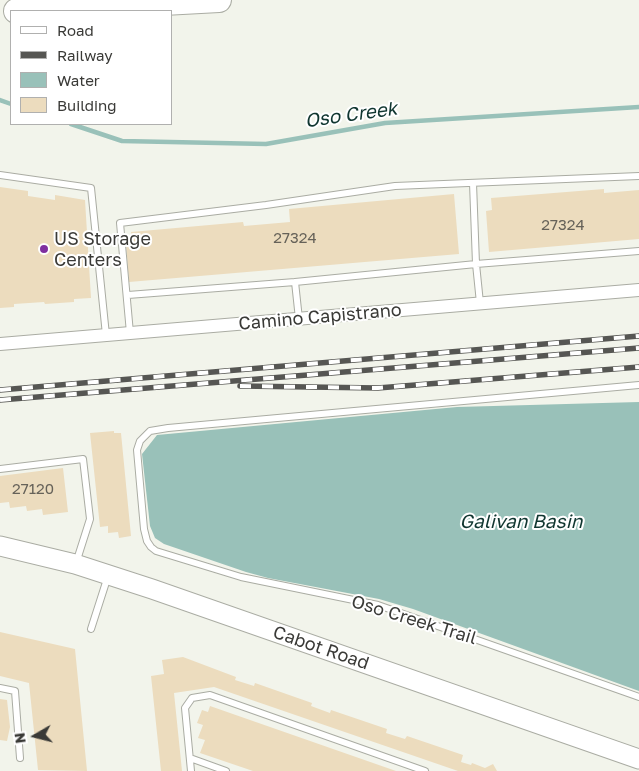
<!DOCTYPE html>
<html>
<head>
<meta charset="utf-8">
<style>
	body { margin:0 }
	#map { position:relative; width:639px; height:771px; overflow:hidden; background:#f2f4eb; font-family:"Golos Text",sans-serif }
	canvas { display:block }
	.legend { position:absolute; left:10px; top:10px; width:162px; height:115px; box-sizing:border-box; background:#fff; border:1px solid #b0b0af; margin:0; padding:6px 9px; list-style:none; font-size:15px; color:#3a3a37 }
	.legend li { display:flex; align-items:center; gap:10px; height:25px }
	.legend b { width:25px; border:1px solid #b0b0af }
	.north { position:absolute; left:10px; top:711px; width:50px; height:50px; -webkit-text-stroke:4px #fff; paint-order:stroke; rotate:262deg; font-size:14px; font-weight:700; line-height:20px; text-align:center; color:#3a3a37 }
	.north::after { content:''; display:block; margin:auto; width:18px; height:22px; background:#3a3a37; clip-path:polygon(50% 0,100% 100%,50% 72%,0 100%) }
</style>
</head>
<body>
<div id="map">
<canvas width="639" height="771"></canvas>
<ul class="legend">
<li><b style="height:6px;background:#fff"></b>Road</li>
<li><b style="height:6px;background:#565653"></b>Railway</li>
<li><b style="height:14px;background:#99c1b9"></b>Water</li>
<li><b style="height:14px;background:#ecdcbe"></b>Building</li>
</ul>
<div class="north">N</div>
</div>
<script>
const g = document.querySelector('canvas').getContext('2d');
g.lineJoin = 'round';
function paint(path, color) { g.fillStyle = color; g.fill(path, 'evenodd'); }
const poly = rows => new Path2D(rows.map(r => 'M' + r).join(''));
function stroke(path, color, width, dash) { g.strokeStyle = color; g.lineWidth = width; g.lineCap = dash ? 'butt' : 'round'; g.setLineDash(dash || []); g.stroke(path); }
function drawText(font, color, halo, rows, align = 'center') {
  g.font = font + ' "Golos Text",sans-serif'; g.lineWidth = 4; g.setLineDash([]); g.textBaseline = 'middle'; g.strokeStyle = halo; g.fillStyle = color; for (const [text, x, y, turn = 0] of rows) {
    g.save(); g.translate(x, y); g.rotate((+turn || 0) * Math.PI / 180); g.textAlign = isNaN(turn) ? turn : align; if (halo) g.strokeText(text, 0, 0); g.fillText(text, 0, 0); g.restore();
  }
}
const water = poly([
	[639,402,639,691,413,609,379,599,268,578,246,572,164,544,155,538,150,526,142,454,157,435,457,407]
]);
const stream = poly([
	[0,100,11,104],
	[71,124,122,141,266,144,385,123,639,107]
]);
const building = poly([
	[0,187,28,191,28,196,55,200,55,195,85,200,91,298,74,299,74,302,45,304,44,302,14,304,14,307,0,308],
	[604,189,604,193,639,190,639,239,489,252,486,211,492,210,491,198],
	[454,194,459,254,129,282,126,244,132,244,131,232,243,222,244,226,290,222,289,209],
	[114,431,114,433,121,433,131,536,119,538,118,532,108,533,108,526,100,527,90,433],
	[63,468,68,512,43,515,42,509,27,511,26,506,10,508,9,502,0,503,0,476],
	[0,632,75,649,87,771,38,770,29,683,0,676],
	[183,657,236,677,235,680,254,686,255,683,312,703,311,706,330,713,331,710,387,729,386,733,405,739,407,736,463,755,461,762,471,765,472,763,485,768,493,764,497,771,458,771,214,687,174,693,182,771,161,771,151,676,164,674,162,660],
	[0,699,7,700,10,727,7,741,0,740],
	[210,706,396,771,253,771,200,753,205,740,198,738,203,725,197,723,202,710,208,712]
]);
const lane = poly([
	[0,175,91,188,106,335],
	[128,295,295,282],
	[480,303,476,264,639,251],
	[299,319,295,282,476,264,473,183],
	[130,333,120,223,266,205,395,186,639,176],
	[639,385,168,428,150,431,140,441,137,450,144,529,147,541,151,547,156,551,241,577,378,605,639,697],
	[0,469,83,459,90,519,76,563],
	[91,629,108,576],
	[0,688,15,691,20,758],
	[190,758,226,771],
	[191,771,185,708,192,698,210,695,425,771]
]);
const street = poly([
	[0,344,639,290]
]);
const secondary = poly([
	[0,546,75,564,152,589,639,759]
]);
const highway = poly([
	[16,11,219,0]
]);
const rail = poly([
	[240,386,378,388,639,367],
	[0,390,639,336],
	[0,400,639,348]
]);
const markers = [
	[44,249,5,"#7f2f9f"]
];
const numberNames = [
	["27324",563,225],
	["27324",295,238],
	["27120",33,489]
];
const poiNames = [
	["US Storage",54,239],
	["Centers",54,260]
];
const streetNames = [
	["Camino Capistrano",320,317,-5],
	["Oso Creek Trail",414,620,17],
	["Cabot Road",321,648,19]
];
const waterNames = [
	["Oso Creek",351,115,-8],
	["Galivan Basin",521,522]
];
paint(water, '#99c1b9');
stroke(stream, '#99c1b9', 4.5);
paint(building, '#ecdcbe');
stroke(lane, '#aaaca3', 8);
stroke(street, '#aaaca3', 14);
stroke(secondary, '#aaaca3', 21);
stroke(highway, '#aaaca3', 26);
stroke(lane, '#fff', 6);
stroke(street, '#fff', 12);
stroke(secondary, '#fff', 19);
stroke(highway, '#fff', 24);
stroke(rail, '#565653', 5.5);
stroke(rail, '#fff', 4, [11]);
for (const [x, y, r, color] of markers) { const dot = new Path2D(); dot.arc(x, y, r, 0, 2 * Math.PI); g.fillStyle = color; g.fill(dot); stroke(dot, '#fff', 2); }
drawText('15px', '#666259', null, numberNames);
drawText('18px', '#3a3a37', '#fff', poiNames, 'left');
drawText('18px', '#3a3a37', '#fff', streetNames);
drawText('italic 19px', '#103630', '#fff', waterNames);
</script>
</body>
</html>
